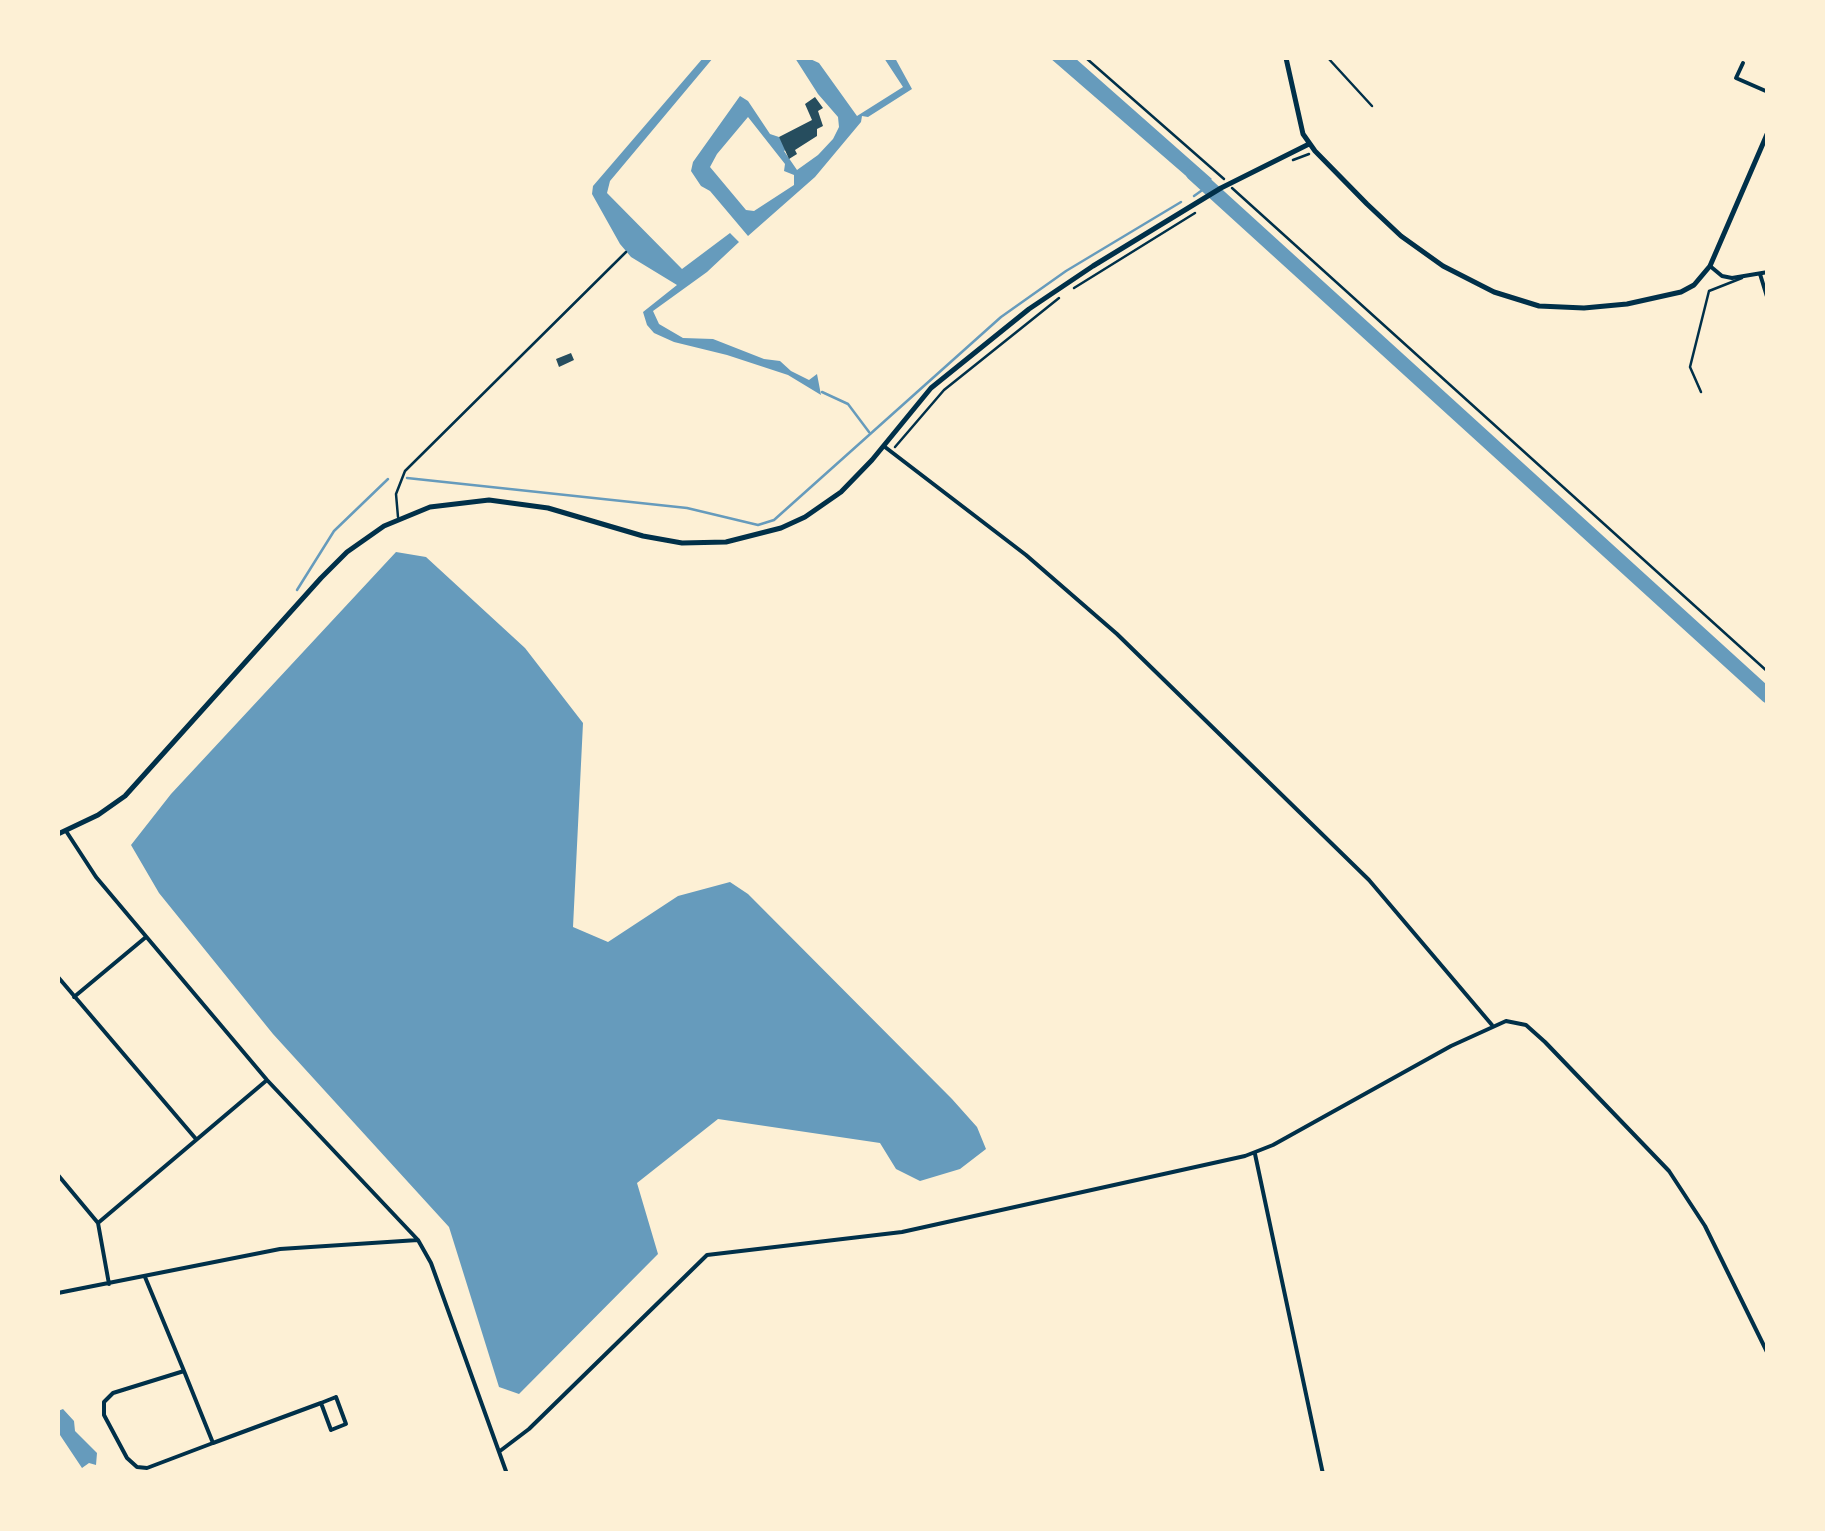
<!DOCTYPE html>
<html>
<head>
<meta charset="utf-8">
<style>
	body { margin:0 }
	#map { position:relative; width:1825px; height:1531px; overflow:hidden; background:#fdf0d5; font-family:"Public Sans",sans-serif }
	canvas { display:block }
	.frame { position:absolute; inset:0; border:60px solid #fdf0d5; pointer-events:none }
</style>
</head>
<body>
<div id="map">
<canvas width="1825" height="1531"></canvas>
<div class="frame"></div>
</div>
<script>
const g = document.querySelector('canvas').getContext('2d');
g.lineJoin = 'round';
function paint(path, color) { g.fillStyle = color; g.fill(path, 'evenodd'); }
const poly = rows => new Path2D(rows.map(r => 'M' + r).join(''));
function stroke(path, color, width, dash) { g.strokeStyle = color; g.lineWidth = width; g.lineCap = dash ? 'butt' : 'round'; g.setLineDash(dash || []); g.stroke(path); }
const water = poly([
	[703,58,713,58,610,181,607,193,682,269,730,233,739,242,707,272,653,311,659,324,683,338,713,339,764,359,780,361,791,371,809,380,817,374,821,395,788,375,727,355,674,342,654,333,647,325,643,312,677,285,631,257,620,244,592,194,593,186],
	[795,58,808,58,819,63,857,116,903,87,884,58,895,58,912,89,868,117,862,116,861,122,815,177,748,236,710,191,701,186,691,171,693,162,740,96,748,101,770,134,779,137,787,149,784,151,797,170,818,155,833,139,839,127,838,117,818,94],
	[748,117,785,164,784,171,794,175,794,185,754,211,746,210,710,167,717,154],
	[1050,58,1075,58,1212,179,1200,188],
	[396,552,426,557,525,648,583,723,573,927,608,942,678,896,730,882,748,894,952,1099,977,1127,986,1149,960,1169,920,1181,896,1169,880,1143,718,1119,637,1183,658,1254,519,1394,499,1387,449,1227,273,1034,159,893,131,845,171,794],
	[63,1409,74,1421,75,1431,97,1453,96,1465,89,1463,82,1468,58,1432,58,1411]
]);
const stream = poly([
	[1194,196,1208,186],
	[822,392,848,404,869,432],
	[407,478,687,508,758,525,774,520,1001,317,1066,271,1181,202],
	[297,590,334,531,388,479]
]);
const river = poly([
	[1193,173,1768,696]
]);
const building = poly([
	[815,97,823,108,818,111,823,126,817,129,817,136,795,150,797,154,789,159,779,137,812,120,805,104],
	[571,353,574,360,559,367,556,359]
]);
const path = poly([
	[1086,58,1224,179],
	[1293,160,1309,154],
	[1232,188,1768,672],
	[1074,288,1195,213],
	[895,447,944,390,1059,298]
]);
const service = poly([
	[1328,58,1372,106],
	[1701,392,1690,367,1709,291,1742,278],
	[398,517,396,494,405,471,626,252]
]);
const minor = poly([
	[1743,63,1736,78,1768,92],
	[1710,266,1722,276,1732,278,1768,272],
	[1760,274,1768,300],
	[885,447,1026,555,1117,634,1369,880,1492,1025],
	[66,831,96,877,267,1080,418,1240,431,1263,507,1474],
	[58,977,196,1139],
	[74,997,146,937],
	[1255,1154,1323,1474],
	[58,1175,98,1223],
	[145,1277,184,1371,213,1443,147,1468,137,1467,127,1458,104,1415,104,1402,113,1393,184,1371],
	[109,1284,98,1223,267,1080],
	[58,1293,280,1249,418,1240],
	[213,1443,321,1403,331,1430,346,1424,336,1397,321,1403],
	[500,1451,529,1429,707,1255,902,1232,1245,1156,1273,1145,1451,1046,1506,1021,1526,1025,1545,1042,1669,1171,1705,1226,1768,1354]
]);
const tertiary = poly([
	[1286,58,1303,134,1315,151,1367,204,1401,236,1443,266,1494,292,1539,306,1584,308,1627,304,1681,292,1694,285,1710,266,1768,132],
	[58,834,98,815,125,796,321,578,347,552,384,526,430,507,489,500,548,508,643,536,682,543,726,542,781,528,805,517,841,492,872,460,931,388,1029,309,1093,266,1221,188,1309,144]
]);
paint(water, '#669bbc');
stroke(stream, '#669bbc', 2.5);
stroke(river, '#669bbc', 15);
paint(building, '#264d5e');
stroke(path, '#003049', 2.5);
stroke(service, '#003049', 2.5);
stroke(minor, '#003049', 4);
stroke(tertiary, '#003049', 5);
</script>
</body>
</html>
